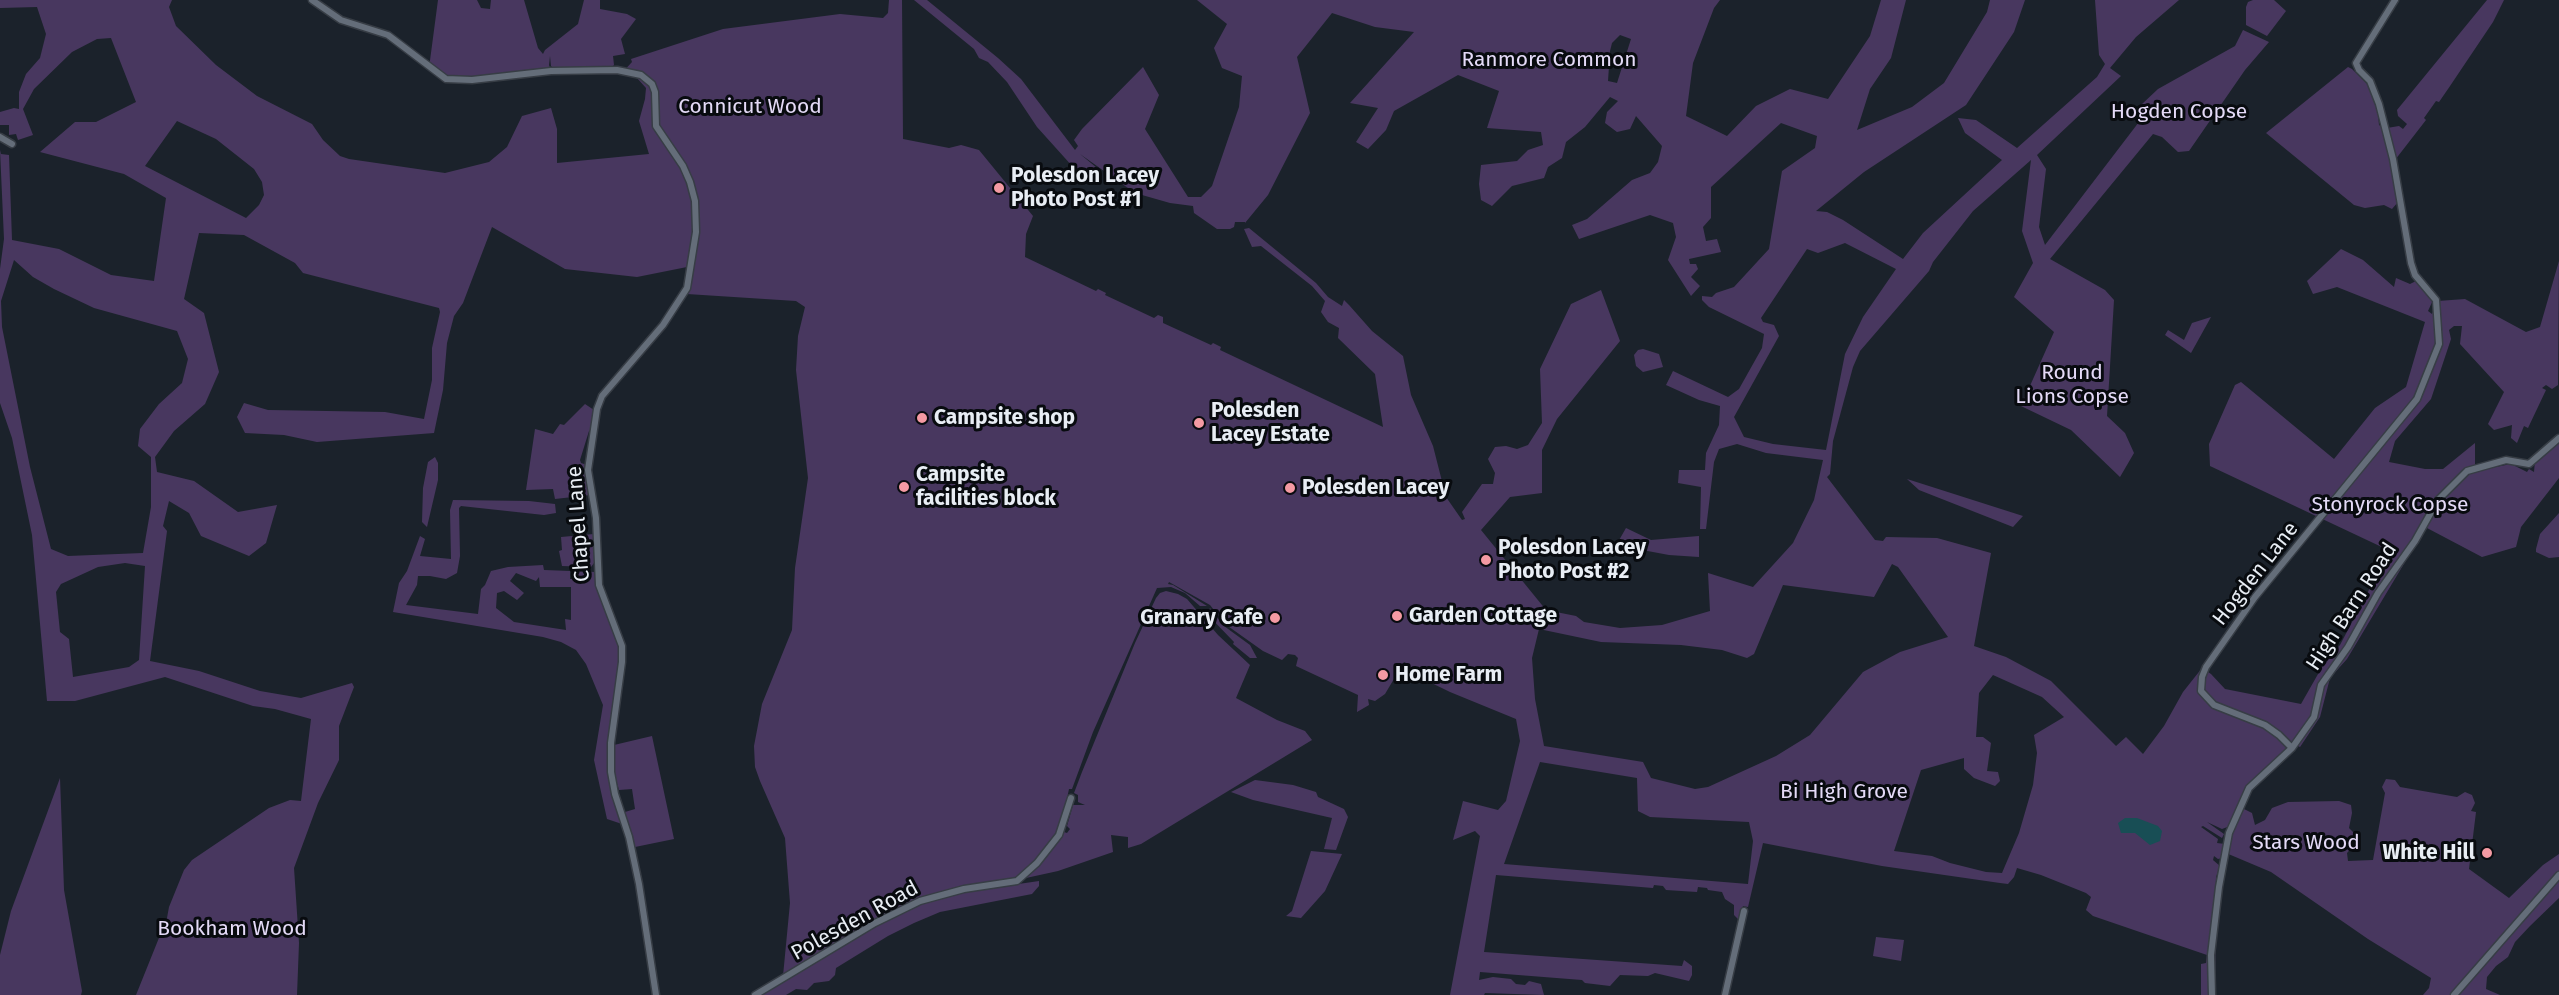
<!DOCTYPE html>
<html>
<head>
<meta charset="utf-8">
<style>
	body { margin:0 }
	canvas { display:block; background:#1b222b }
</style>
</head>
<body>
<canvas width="2559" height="995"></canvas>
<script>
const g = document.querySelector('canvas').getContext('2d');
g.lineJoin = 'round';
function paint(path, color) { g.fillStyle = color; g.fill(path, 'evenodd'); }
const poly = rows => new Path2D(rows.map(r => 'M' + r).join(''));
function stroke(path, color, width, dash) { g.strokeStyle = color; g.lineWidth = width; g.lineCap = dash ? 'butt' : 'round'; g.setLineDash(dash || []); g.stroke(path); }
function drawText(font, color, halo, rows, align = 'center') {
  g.font = font + ' "Fira Sans",sans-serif'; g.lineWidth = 6; g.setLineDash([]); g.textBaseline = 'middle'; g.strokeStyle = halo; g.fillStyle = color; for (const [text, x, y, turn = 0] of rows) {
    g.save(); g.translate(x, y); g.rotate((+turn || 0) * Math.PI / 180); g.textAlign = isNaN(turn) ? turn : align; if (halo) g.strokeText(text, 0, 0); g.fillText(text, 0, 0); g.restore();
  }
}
const green = poly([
	[0,0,172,0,169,7,176,26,216,65,257,96,312,124,323,140,340,156,349,159,445,173,489,162,507,147,522,116,551,108,557,129,557,163,649,154,639,121,645,99,646,88,637,78,621,74,632,62,631,59,723,29,840,14,883,18,888,13,889,0,902,0,903,139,949,148,961,145,979,150,1033,216,1026,234,1025,257,1096,291,1098,289,1106,293,1105,295,1154,318,1158,315,1163,317,1163,323,1211,345,1213,343,1221,347,1220,350,1383,427,1375,374,1338,338,1339,328,1328,322,1321,312,1325,301,1312,286,1261,246,1252,247,1244,229,1249,228,1316,283,1328,297,1342,306,1344,300,1349,305,1372,331,1403,356,1411,395,1433,446,1446,497,1462,520,1465,519,1462,512,1482,484,1493,484,1495,473,1488,459,1495,447,1506,446,1517,449,1528,445,1542,423,1540,369,1571,304,1601,290,1620,341,1557,419,1542,450,1542,493,1510,497,1481,530,1546,610,1576,616,1584,622,1620,628,1662,625,1710,611,1708,573,1753,587,1793,543,1814,500,1823,460,1766,453,1737,444,1719,449,1714,462,1706,529,1700,529,1701,487,1678,483,1679,470,1705,470,1706,453,1719,425,1720,406,1699,400,1666,385,1673,371,1728,397,1739,389,1762,348,1764,334,1709,307,1702,300,1702,296,1712,297,1716,293,1734,287,1769,249,1782,171,1815,148,1817,136,1781,123,1711,187,1711,218,1703,227,1706,241,1717,239,1721,252,1689,259,1690,264,1696,264,1698,269,1691,277,1700,286,1691,296,1668,260,1676,237,1673,223,1650,215,1579,239,1572,225,1587,219,1632,180,1650,173,1658,162,1662,146,1636,116,1630,129,1617,132,1605,123,1607,112,1618,101,1610,97,1585,127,1566,142,1562,158,1548,167,1544,178,1512,186,1492,206,1481,200,1479,184,1481,165,1517,161,1528,150,1543,145,1541,132,1487,128,1499,91,1458,75,1394,111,1386,130,1368,149,1356,142,1378,108,1350,103,1414,32,1375,27,1332,13,1297,57,1310,113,1268,195,1245,223,1245,222,1235,222,1234,227,1230,229,1217,229,1194,213,1193,206,1170,203,1135,193,1080,154,1097,168,1099,174,1095,180,1084,183,1073,167,1037,127,1007,82,988,62,979,58,974,49,914,0,927,0,998,58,1021,79,1075,150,1078,146,1074,140,1082,129,1143,67,1159,95,1145,129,1188,197,1201,197,1212,186,1239,107,1242,76,1222,68,1214,48,1227,24,1197,0,1720,0,1714,8,1693,63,1686,116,1727,136,1756,106,1790,89,1828,99,1870,36,1881,0,1906,0,1891,58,1870,89,1857,130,1912,107,1944,83,1987,12,1990,0,2025,0,2014,32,1966,105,1864,172,1816,211,1827,212,1843,220,1903,259,1923,233,2002,160,1965,133,1958,118,1976,120,2017,148,2097,77,2105,64,2099,55,2095,0,2179,0,2136,37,2110,68,2121,76,2037,155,2046,169,2039,227,2045,245,2142,118,2139,111,2141,105,2158,89,2235,46,2243,30,2269,42,2245,70,2189,151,2178,152,2162,137,2153,134,2050,259,2105,290,2114,300,2107,416,2125,433,2134,453,2120,477,2071,430,2021,406,2054,332,2014,297,2033,263,2022,231,2031,160,1973,211,1933,262,1929,271,1860,351,1853,367,1833,441,1830,474,1827,477,1875,540,1883,541,1886,537,1937,538,1991,553,1974,646,2006,657,2051,681,2116,746,2126,737,2143,754,2164,726,2183,692,2202,668,2211,674,2225,689,2301,704,2326,660,2340,645,2383,563,2386,549,2210,466,2209,444,2235,385,2241,382,2334,459,2375,408,2406,387,2425,322,2337,287,2313,294,2307,281,2341,249,2363,260,2394,287,2396,278,2410,284,2416,281,2433,300,2428,311,2432,314,2438,301,2465,299,2526,332,2540,327,2559,261,2558,385,2552,389,2546,385,2542,388,2546,390,2528,428,2524,426,2517,443,2511,438,2512,425,2494,430,2488,424,2504,392,2460,344,2462,326,2454,326,2449,330,2451,339,2431,399,2395,441,2389,462,2425,469,2443,469,2475,443,2475,471,2511,464,2527,472,2529,469,2534,472,2535,461,2559,441,2559,478,2521,527,2516,547,2482,557,2427,528,2408,557,2347,659,2330,678,2320,717,2300,747,2293,743,2249,786,2230,826,2222,829,2207,822,2224,834,2222,838,2203,826,2201,827,2218,839,2217,843,2225,844,2222,858,2218,859,2214,856,2213,860,2220,866,2216,877,2215,995,2201,995,2201,964,2206,963,2207,955,2093,916,2086,910,2091,897,2086,893,2041,875,2017,868,2014,877,2008,884,2000,883,1882,866,1763,843,1748,907,1743,906,1739,920,1734,915,1734,905,1725,899,1722,892,1708,890,1707,888,1698,887,1697,892,1666,890,1663,886,1654,885,1653,888,1496,875,1484,952,1682,966,1684,960,1692,966,1692,975,1689,981,1655,973,1648,976,1620,975,1610,986,1585,983,1582,980,1480,972,1479,980,1493,977,1511,979,1516,984,1525,985,1529,981,1541,984,1544,995,1485,993,1484,995,1450,995,1480,836,1475,831,1453,840,1463,801,1498,810,1506,801,1520,741,1516,719,1450,692,1409,672,1408,664,1404,662,1385,694,1375,701,1368,699,1369,705,1357,712,1358,695,1296,666,1298,658,1295,655,1288,654,1282,660,1263,651,1225,624,1210,605,1169,582,1168,584,1173,585,1207,606,1200,606,1185,593,1171,587,1157,588,1093,732,1072,789,1069,789,1060,831,1036,861,1017,878,1009,881,954,889,910,902,783,976,790,903,785,838,760,781,755,767,754,746,762,704,792,630,795,568,808,478,796,370,798,336,805,307,796,301,687,294,683,289,687,267,637,277,565,269,492,227,463,303,454,316,447,343,443,390,434,433,317,442,284,435,245,433,237,417,244,403,268,410,385,412,424,419,432,380,432,348,440,312,439,308,303,273,295,263,244,235,199,233,184,299,204,313,219,372,205,404,174,431,155,457,157,472,194,481,238,512,277,505,266,543,249,556,201,536,189,513,169,501,163,526,167,531,150,661,199,671,260,691,301,698,352,683,354,687,339,726,339,760,318,803,294,868,299,943,297,995,136,995,167,918,169,907,184,870,192,860,269,808,290,800,301,801,311,719,275,709,253,706,165,677,75,701,47,701,32,535,12,438,0,403,0,269,4,239,0,150,1,154,9,155,12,240,59,249,111,275,154,281,166,198,124,174,40,152,75,122,96,122,136,102,111,38,97,39,72,52,34,89,23,109,33,135,18,140,16,134,9,135,9,125,0,125,0,112,14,108,19,109,19,92,26,74,40,58,46,34,37,7,0,8],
	[1620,35,1631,39,1617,83,1608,81,1610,51,1612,43],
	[177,121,216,139,254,169,262,182,264,195,259,205,246,218,145,166],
	[1845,243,1896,269,1863,317,1845,354,1826,450,1773,444,1744,437,1734,417,1779,336,1774,325,1763,322,1761,318,1807,249,1818,253],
	[14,260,33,277,54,289,94,308,177,331,188,359,182,383,159,404,140,429,138,446,151,457,151,507,143,553,68,556,51,549,30,467,2,327,1,301],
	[125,563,145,566,139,660,129,667,73,677,69,639,60,632,56,592,61,584,98,567],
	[1892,564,1898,567,1948,637,1900,652,1863,672,1810,735,1776,756,1708,787,1695,789,1651,778,1643,762,1544,746,1535,699,1532,658,1539,629,1601,642,1681,645,1722,650,1747,658,1754,654,1783,585,1874,597],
	[1993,675,2042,697,2064,717,2034,735,2037,753,2033,785,2019,833,2002,873,1986,872,1950,863,1932,856,1894,851,1921,770,1964,758,1964,769,1974,778,1995,786,2000,781,1998,772,1987,771,1991,743,1983,737,1976,737,1979,693],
	[1540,762,1637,778,1638,811,1650,817,1749,822,1753,841,1748,884,1504,864],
	[438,0,477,0,481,8,490,9,491,0,524,0,538,48,543,54,545,50,578,24,584,0,600,0,600,9,627,14,636,19,621,39,625,54,613,56,614,65,611,68,556,70,551,66,550,56,549,65,551,71,452,80,429,68],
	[2253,0,2274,0,2286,11,2267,36,2246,25,2246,7,2248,2],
	[2487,0,2504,0,2493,22,2448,89,2439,102,2436,101,2424,118,2426,120,2395,160,2387,128,2399,126,2403,129,2407,124,2398,116,2397,110],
	[2348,67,2352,69,2368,85,2377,104,2379,125,2382,127,2390,157,2398,202,2392,209,2384,205,2365,208,2354,205,2266,133],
	[2211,317,2191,353,2165,335,2168,330,2184,340,2192,323],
	[1643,349,1659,354,1663,367,1643,372,1636,366,1634,355,1638,350],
	[585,404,594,410,592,430,589,431,580,460,581,463,587,465,590,495,555,499,553,489,526,490,535,429,553,434,560,424,564,425],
	[435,457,438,463,438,480,427,527,422,522,423,488,428,462],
	[1907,479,2023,516,2013,527,1919,490],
	[453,500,529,501,555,504,556,513,544,515,461,506,459,508,460,556,457,573,446,579,430,576,418,576,417,585,406,605,478,614,481,589,485,585,491,571,508,567,543,565,544,570,570,571,570,579,577,579,576,571,595,572,597,587,620,646,620,662,608,743,622,824,607,819,594,760,603,705,586,664,576,650,561,642,543,637,393,612,399,583,407,571,420,536,425,539,420,556,451,559,450,510],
	[516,573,536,581,539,577,540,587,571,587,571,620,565,619,566,630,514,622,496,608,497,593,504,591,517,600,524,593,510,581],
	[2559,513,2559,557,2549,558,2536,552,2536,549,2540,534],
	[1626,528,1651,540,1699,536,1699,557,1669,555,1621,546,1618,542],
	[594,534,594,563,591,567,562,566,559,551,562,550,561,537],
	[1166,591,1178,594,1187,599,1218,635,1250,665,1236,698,1277,720,1305,731,1312,740,1141,844,1128,848,1128,837,1111,835,1113,852,1058,871,1026,878,1064,832,1067,833,1070,829,1067,826,1073,805,1085,805,1078,802,1078,795,1074,793,1082,772,1135,643,1156,598,1160,593],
	[1210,608,1224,626,1250,645,1257,658,1250,658,1233,644,1234,642,1207,614],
	[652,736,674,839,635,847,625,812,635,809,632,789,619,790,614,773,614,745],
	[60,778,64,890,82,991,81,995,0,995,0,955,11,911],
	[2386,779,2395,780,2400,787,2457,797,2465,792,2472,795,2475,803,2471,811,2476,812,2469,869,2509,898,2543,865,2559,854,2559,898,2530,926,2515,942,2508,957,2496,966,2487,977,2486,989,2500,995,2423,995,2429,988,2431,978,2368,939,2271,872,2226,853,2229,838,2242,808,2252,813,2255,825,2265,820,2272,808,2288,802,2339,801,2351,805,2352,813,2349,828,2353,832,2356,843,2347,853,2348,861,2373,860,2385,793,2382,787],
	[1255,780,1293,785,1316,792,1318,797,1344,809,1348,817,1336,850,1324,849,1332,818,1253,800,1231,792],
	[1311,851,1342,854,1325,891,1301,918,1286,916,1292,911],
	[1039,881,1039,886,1032,894,940,912,914,923,888,936,836,968,835,975,829,981,814,983,807,990,796,989,786,995,760,995,906,908,950,894],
	[1876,937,1904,940,1901,961,1873,956]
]);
const water = poly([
	[2125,818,2137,818,2158,826,2162,831,2160,841,2150,845,2135,833,2121,833,2118,823]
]);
const minor = poly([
	[312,0,341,20,388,35,446,79,472,80,551,71,617,70,641,75,652,84,655,92,656,126,683,166,690,182,695,201,696,232,687,288,663,325,602,396,597,409,588,470,596,518,599,585,622,646,622,662,611,743,611,772,615,794,629,837,639,884,656,995],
	[0,137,12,144],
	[2292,748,2279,735,2265,725,2214,705,2201,691,2202,677,2206,667,2255,597,2417,399,2439,344,2436,300,2415,275,2411,263,2393,159,2379,104,2370,81,2359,70,2356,63,2395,0],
	[755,995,875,923,920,901,964,889,1017,881,1037,863,1059,835,1071,798],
	[1725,995,1744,911],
	[2212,995,2211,955,2219,887,2229,833,2249,788,2292,748,2314,717,2321,685,2348,647,2378,593,2415,541,2438,500,2467,471,2506,460,2529,464,2559,438],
	[2454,995,2559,875]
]);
const markers = [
	[999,188,6,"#f49aa3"],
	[922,418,6,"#f49aa3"],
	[1199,423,6,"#f49aa3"],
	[904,487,6,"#f49aa3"],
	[1290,488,6,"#f49aa3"],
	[1486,560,6,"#f49aa3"],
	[1397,616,6,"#f49aa3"],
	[1275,618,6,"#f49aa3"],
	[1383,675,6,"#f49aa3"],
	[2487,853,6,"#f49aa3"]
];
const parkNames = [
	["Ranmore Common",1549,60],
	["Connicut Wood",750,107],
	["Hogden Copse",2179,112],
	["Round",2072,373],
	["Lions Copse",2072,397],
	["Stonyrock Copse",2390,505],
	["Bi High Grove",1844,792],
	["Stars Wood",2306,843],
	["Bookham Wood",232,929]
];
const poiNames = [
	["Polesdon Lacey",1011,176],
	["Photo Post #1",1011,200],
	["Polesden",1211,411],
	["Lacey Estate",1211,435],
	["Campsite shop",934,418],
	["Campsite",916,475],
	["facilities block",916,499],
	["Polesden Lacey",1302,488],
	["Polesdon Lacey",1498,548],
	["Photo Post #2",1498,572],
	["Garden Cottage",1409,616],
	["Granary Cafe",1263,618,"right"],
	["Home Farm",1395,675],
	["White Hill",2475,853,"right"]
];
const streetNames = [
	["Chapel Lane",579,524,-94],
	["Hogden Lane",2256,574,-52],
	["High Barn Road",2352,607,-57],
	["Polesden Road",855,921,-29]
];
paint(green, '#48375f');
paint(water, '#184e55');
stroke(minor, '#373d45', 9);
stroke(minor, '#646d79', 6);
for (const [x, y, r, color] of markers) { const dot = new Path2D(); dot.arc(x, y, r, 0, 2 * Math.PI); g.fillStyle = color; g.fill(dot); stroke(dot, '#080b0f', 2); }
drawText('21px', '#e4daf7', '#080b0f', parkNames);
drawText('bold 21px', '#e8edf4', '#080b0f', poiNames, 'left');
drawText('21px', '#e8edf4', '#080b0f', streetNames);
</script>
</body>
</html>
